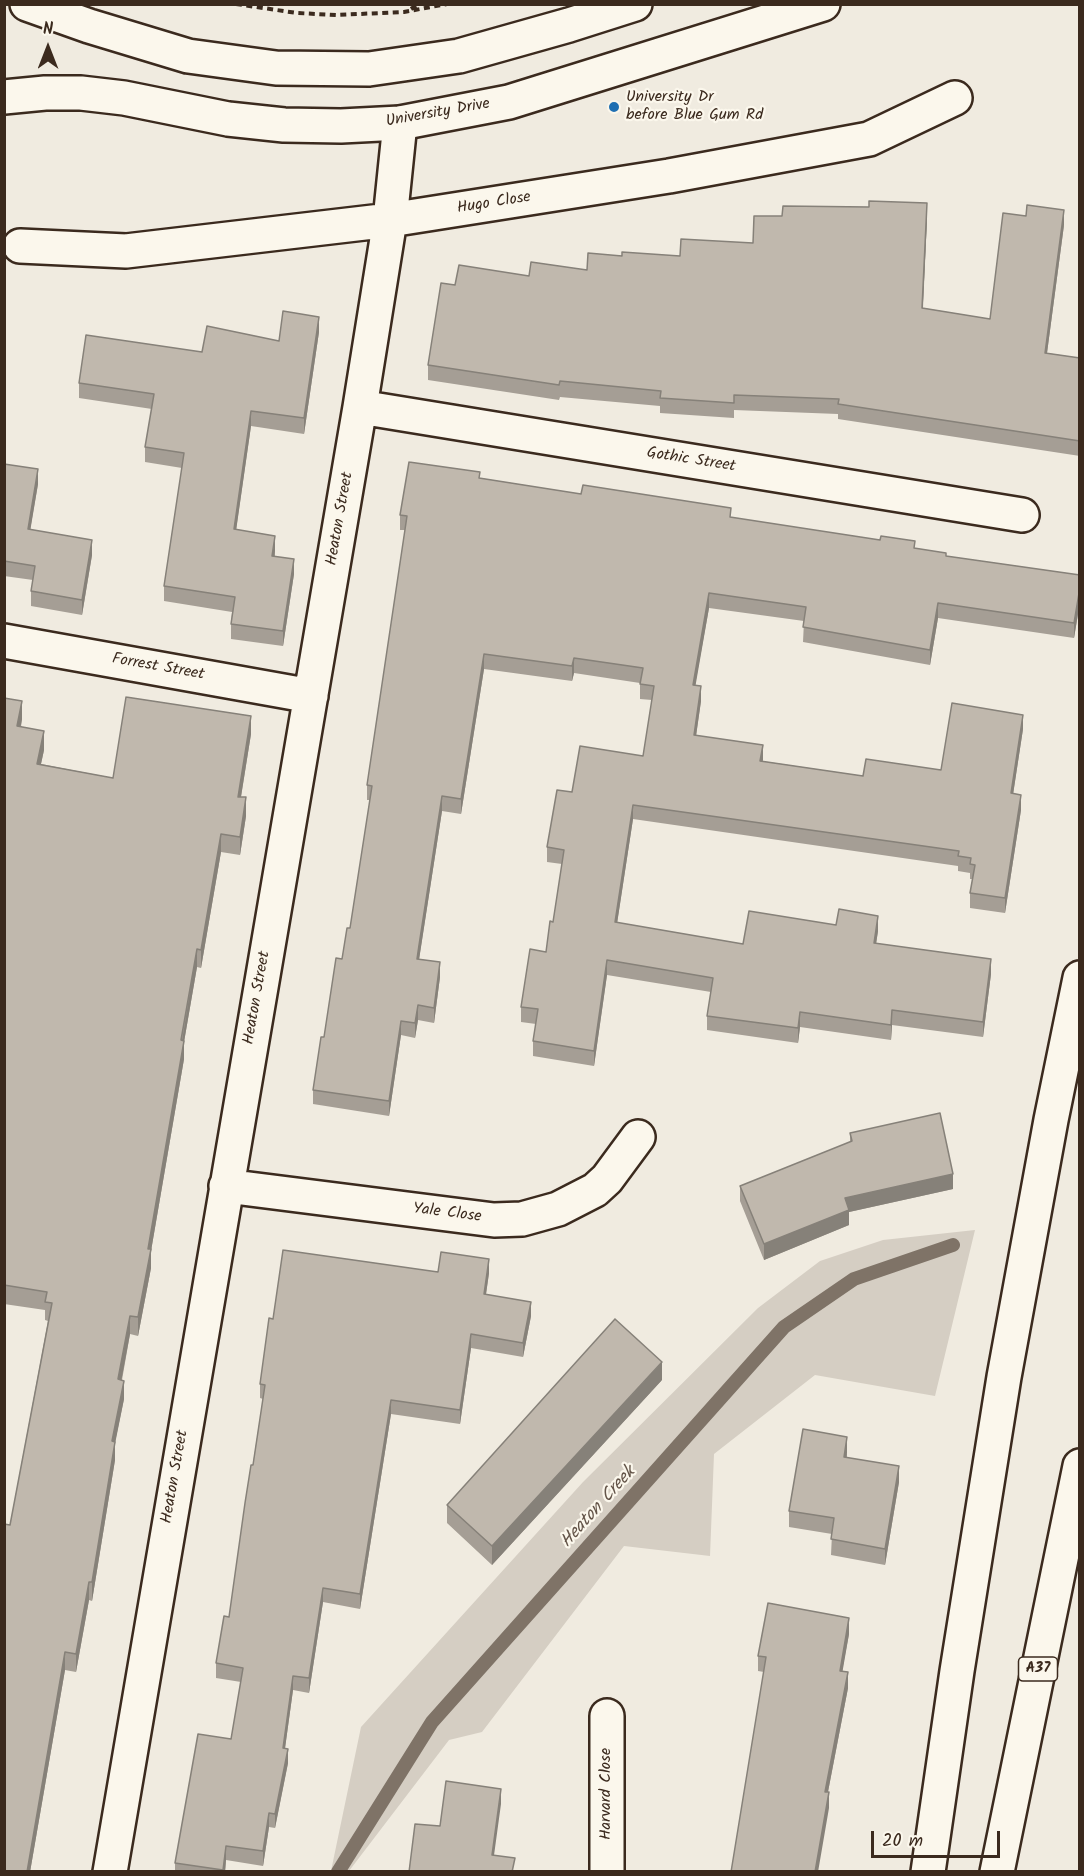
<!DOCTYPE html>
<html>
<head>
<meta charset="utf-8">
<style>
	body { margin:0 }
	#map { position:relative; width:1084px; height:1876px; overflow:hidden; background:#f0ebe0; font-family:Kalam,sans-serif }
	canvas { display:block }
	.frame { position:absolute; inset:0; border:6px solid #3b2a1e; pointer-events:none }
	.north { position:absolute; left:18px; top:18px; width:60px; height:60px; -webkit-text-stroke:4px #fbf7ec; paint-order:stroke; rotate:0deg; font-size:16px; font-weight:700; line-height:24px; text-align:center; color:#3b2a1e }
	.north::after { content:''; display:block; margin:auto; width:21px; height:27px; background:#3b2a1e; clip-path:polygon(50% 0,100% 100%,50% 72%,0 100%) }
	.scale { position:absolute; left:871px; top:1831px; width:129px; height:27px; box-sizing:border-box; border:3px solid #3b2a1e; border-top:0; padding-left:8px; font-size:18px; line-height:21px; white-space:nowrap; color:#3b2a1e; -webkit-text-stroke:4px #fbf7ec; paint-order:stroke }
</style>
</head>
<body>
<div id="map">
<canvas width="1084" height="1876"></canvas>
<div class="frame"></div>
<div class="north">N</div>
<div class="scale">20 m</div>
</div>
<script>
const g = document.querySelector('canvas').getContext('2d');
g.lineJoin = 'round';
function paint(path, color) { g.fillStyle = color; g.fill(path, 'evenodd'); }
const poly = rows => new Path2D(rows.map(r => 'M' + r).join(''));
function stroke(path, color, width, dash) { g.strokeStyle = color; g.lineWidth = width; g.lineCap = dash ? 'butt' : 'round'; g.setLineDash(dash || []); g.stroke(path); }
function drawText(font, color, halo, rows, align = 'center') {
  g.font = font + ' Kalam,sans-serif'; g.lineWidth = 4.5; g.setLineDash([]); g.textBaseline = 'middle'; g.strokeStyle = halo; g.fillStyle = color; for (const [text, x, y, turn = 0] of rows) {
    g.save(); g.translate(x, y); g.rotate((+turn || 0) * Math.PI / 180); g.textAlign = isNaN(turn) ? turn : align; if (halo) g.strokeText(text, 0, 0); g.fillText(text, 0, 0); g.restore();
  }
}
const green = poly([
	[975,1230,935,1396,815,1375,714,1454,710,1556,624,1546,482,1732,449,1740,349,1871,331,1871,361,1727,583,1482,758,1308,820,1261,883,1240]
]);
const stream = poly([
	[338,1872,432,1722,784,1327,854,1279,953,1245]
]);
const path = poly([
	[236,4,297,13,336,15,404,12,447,4],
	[411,9,418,4]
]);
const minor = poly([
	[20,246,126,251,390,220,669,176,869,139,955,98],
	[360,407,1022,515],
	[4,641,311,696],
	[226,1186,494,1220,522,1219,558,1209,595,1190,607,1179,638,1137],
	[607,1716,607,1872],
	[110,1872,360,407,390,220,400,123]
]);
const major = poly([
	[27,4,89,26,188,56,276,68,369,69,459,56,569,25,635,4],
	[4,97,45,93,81,93,124,98,228,119,284,125,341,126,400,123,509,102,823,4]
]);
const highway = poly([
	[928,1872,957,1671,1004,1377,1051,1120,1080,978],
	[997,1872,1080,1466]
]);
const wall = poly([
	[927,219,923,308,990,319,1064,225,1047,353,1080,358,1080,456,838,419,838,414,734,410,734,418,660,413,660,406,560,397,559,400,428,380,428,365,455,285,529,276,587,270,622,256,680,256,753,243],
	[319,332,304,434,251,426,236,530,275,551,275,556,294,574,283,646,231,639,231,624,232,612,164,601,164,586,182,468,145,462,145,447,152,409,79,398,79,383,202,352,279,341],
	[4,464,38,484,30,530,92,555,82,615,31,606,31,591,33,580,4,576],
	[480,478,731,518,915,548,946,556,1080,575,1080,602,1074,638,938,618,930,665,803,642,804,621,709,608,695,685,701,701,696,736,762,761,863,776,941,770,1023,729,1013,794,1021,810,1005,913,970,908,970,893,973,879,970,879,970,873,958,871,958,866,633,819,617,923,743,944,836,925,878,931,876,943,991,974,983,1037,892,1025,891,1040,800,1027,798,1043,707,1030,707,1016,711,992,607,975,594,1066,533,1056,533,1041,536,1024,521,1022,521,1007,546,952,553,922,562,864,547,862,547,847,572,792,643,756,652,700,640,699,640,683,574,673,572,681,484,669,461,814,442,811,419,959,440,977,434,1023,418,1020,415,1038,401,1035,389,1116,313,1104,313,1090,324,1037,350,928,370,800,367,800,367,785,405,530,400,530,400,515],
	[4,698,22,719,21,727,44,750,41,764,113,778,251,734,241,797,246,816,240,855,221,852,201,968,197,967,184,1042,184,1059,151,1251,151,1268,138,1336,130,1334,122,1380,124,1399,115,1442,115,1460,92,1601,89,1600,76,1672,65,1670,30,1872,4,1872,10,1525,48,1321,45,1320,45,1310,4,1304],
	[850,1133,953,1189,849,1212,849,1225,764,1260,740,1201,740,1186,850,1142],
	[438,1272,489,1273,486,1294,531,1316,523,1357,471,1348,460,1424,391,1414,360,1609,323,1602,309,1693,293,1690,285,1748,288,1763,275,1828,269,1827,263,1866,226,1860,225,1872,175,1872,175,1863,231,1739,241,1682,216,1678,216,1663,229,1617,263,1399,260,1398,260,1384,273,1319],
	[662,1380,492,1565,447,1523,447,1505],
	[847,1453,847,1457,899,1482,885,1565,831,1555,832,1534,789,1527,789,1511],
	[849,1634,842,1671,848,1688,828,1792,829,1808,764,1672,758,1671,758,1656]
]);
const shadedWall = poly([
	[927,203,927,219,922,323,922,308],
	[1064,210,1064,225,1045,368,1045,353],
	[319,317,319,332,304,434,304,418],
	[251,411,251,426,234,545,234,529],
	[38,469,38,484,28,544,28,529],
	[275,536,275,551,272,571,272,556],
	[92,540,92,555,82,615,82,600],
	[294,559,294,574,283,646,283,631],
	[1080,587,1080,602,1074,638,1074,623],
	[709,593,709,608,693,700,693,685],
	[938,603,938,618,930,665,930,650],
	[484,654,484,669,461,814,461,799],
	[574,658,574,673,572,681,572,666],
	[701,686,701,701,694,750,694,735],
	[22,701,22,719,17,745,17,726],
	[1023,715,1023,729,1011,808,1011,793],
	[251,716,251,734,238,815,238,797],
	[44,731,44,750,37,782,37,764],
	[763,745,763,760,760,775,760,761],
	[1021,795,1021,810,1005,913,1005,898],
	[442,796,442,811,419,960,417,959,419,945],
	[246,797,246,816,240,855,240,837],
	[633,805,633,819,615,937,615,922],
	[221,834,221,852,201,968,201,950],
	[878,916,878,931,874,958,874,943],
	[197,949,197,967,184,1042,184,1059,151,1251,151,1268,138,1336,138,1317,148,1249],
	[991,959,991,974,983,1037,983,1022],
	[607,960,607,975,594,1066,594,1051],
	[440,962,440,977,434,1023,434,1008],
	[418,1005,418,1020,415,1038,415,1023],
	[892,1010,892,1025,891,1040,891,1025],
	[800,1012,800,1027,798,1043,798,1028],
	[401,1021,401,1035,389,1116,389,1101],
	[953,1174,953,1189,849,1212,849,1225,764,1260,764,1244,845,1198],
	[489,1259,489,1273,484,1308,484,1294],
	[531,1302,531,1316,523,1357,523,1343],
	[130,1316,130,1334,118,1398,118,1379],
	[471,1334,471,1348,460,1424,460,1410],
	[662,1362,662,1380,492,1565,492,1546],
	[124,1381,124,1399,112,1459,112,1441],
	[391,1400,391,1414,360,1609,360,1594],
	[847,1437,847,1453,844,1472,844,1457],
	[115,1442,115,1460,92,1601,92,1582],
	[899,1466,899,1482,885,1565,885,1549],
	[89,1582,89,1600,76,1672,76,1654],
	[323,1588,323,1602,309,1693,309,1678],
	[849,1618,849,1634,840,1686,840,1671],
	[65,1652,65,1670,30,1872,27,1872],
	[848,1672,848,1688,825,1807,825,1792],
	[293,1676,293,1690,283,1763,283,1748],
	[288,1749,288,1763,275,1828,275,1814],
	[501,1789,501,1804,492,1870,492,1855],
	[829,1792,829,1808,818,1872,815,1872],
	[269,1813,269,1827,263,1866,263,1851],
	[226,1846,226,1860,225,1872,223,1872]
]);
const building = poly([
	[869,201,927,203,922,308,990,319,1003,213,1026,216,1027,205,1064,210,1045,353,1080,358,1080,441,838,404,839,399,734,395,734,403,660,398,661,391,560,381,559,385,428,365,441,283,455,285,459,265,529,276,531,262,587,270,588,253,622,256,622,252,680,256,681,239,753,243,754,216,782,216,783,206,869,207,869,201],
	[283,311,319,317,304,418,251,411,234,529,275,536,272,556,294,559,283,631,231,624,235,597,164,586,184,453,145,447,154,394,79,383,86,335,202,352,207,326,279,341,283,311],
	[409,462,480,472,479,478,581,494,583,485,731,508,730,517,880,540,881,536,915,541,914,548,946,553,946,556,1080,575,1080,587,1074,623,938,603,930,650,803,627,806,607,709,593,693,685,701,686,694,735,763,745,760,761,863,776,866,759,941,770,952,703,1023,715,1011,793,1021,795,1005,898,970,893,975,865,970,864,971,858,958,856,959,851,633,805,615,922,743,944,749,911,836,925,839,909,878,916,874,943,991,959,983,1022,892,1010,891,1025,800,1012,798,1028,707,1016,713,978,607,960,594,1051,533,1041,538,1009,521,1007,530,949,546,952,550,921,553,922,564,850,547,847,557,790,572,792,580,746,643,756,654,686,640,684,643,668,574,658,572,666,484,654,461,799,442,796,419,945,417,959,440,962,434,1008,418,1005,415,1023,401,1021,389,1101,313,1090,321,1037,324,1037,336,958,342,959,347,928,350,928,372,786,367,785,407,516,400,515,409,462],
	[4,464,38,469,28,529,92,540,82,600,31,591,35,566,4,561,4,464],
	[126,697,251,716,238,797,246,797,240,837,221,834,201,950,197,949,181,1040,184,1041,148,1249,151,1249,138,1317,130,1316,118,1379,124,1381,112,1441,115,1442,92,1582,89,1582,76,1654,65,1652,27,1872,4,1872,4,1524,10,1525,52,1303,45,1302,47,1292,4,1285,4,698,22,701,17,726,44,731,37,764,113,778,126,697],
	[940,1113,953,1174,845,1198,849,1210,764,1244,740,1186,852,1141,850,1133,940,1113],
	[283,1250,438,1272,441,1252,489,1259,484,1294,531,1302,523,1343,471,1334,460,1410,391,1400,360,1594,323,1588,309,1678,293,1676,283,1748,288,1749,275,1814,269,1813,263,1851,226,1846,223,1870,175,1863,198,1734,231,1739,243,1668,216,1663,224,1616,229,1617,245,1503,251,1465,253,1465,265,1385,260,1384,269,1318,273,1319,283,1250],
	[615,1319,662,1362,492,1546,447,1505,615,1319],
	[803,1429,847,1437,844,1457,899,1466,885,1549,831,1539,834,1518,789,1511,803,1429],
	[768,1603,849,1618,840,1671,848,1672,825,1792,829,1792,815,1872,731,1872,766,1657,758,1656,768,1603],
	[446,1781,501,1789,492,1855,515,1858,512,1872,409,1872,415,1824,440,1826,446,1781]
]);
const markers = [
	[614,107,6,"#1f6fb2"]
];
const shields = [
	[1038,1669,39]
];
const shieldNames = [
	["A37",1038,1669]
];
const poiNames = [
	["University Dr",626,98],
	["before Blue Gum Rd",626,116]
];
const streetNames = [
	["University Drive",438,114,-10],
	["Hugo Close",494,204,-9],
	["Gothic Street",691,461,9],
	["Heaton Street",341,519,-80],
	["Forrest Street",158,668,10],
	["Heaton Street",258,998,-80],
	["Yale Close",447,1214,7],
	["Heaton Street",176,1477,-80],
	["Harvard Close",607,1794,-90]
];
const waterNames = [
	["Heaton Creek",599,1508,-48]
];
paint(green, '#d5cec3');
stroke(stream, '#7f7367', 14);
stroke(minor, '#3b2a1e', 38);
stroke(major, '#3b2a1e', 38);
stroke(highway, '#3b2a1e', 38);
stroke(path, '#3b2a1e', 4, [6, 4.5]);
stroke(minor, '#fbf7ec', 33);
stroke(major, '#fbf7ec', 33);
stroke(highway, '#fbf7ec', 33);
paint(wall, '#a59e95');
paint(shadedWall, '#868179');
paint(building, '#c0b8ad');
stroke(building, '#868179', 1.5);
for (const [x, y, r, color] of markers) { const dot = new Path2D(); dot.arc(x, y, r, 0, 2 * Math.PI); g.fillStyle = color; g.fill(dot); stroke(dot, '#fbf7ec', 2); }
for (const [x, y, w] of shields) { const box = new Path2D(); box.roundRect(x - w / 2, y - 12, w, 24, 4.5); g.fillStyle = '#fbf7ec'; g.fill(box); stroke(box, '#3b2a1e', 1.5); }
drawText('bold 15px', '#3b2a1e', null, shieldNames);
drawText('16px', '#3b2a1e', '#fbf7ec', poiNames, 'left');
drawText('16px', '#3b2a1e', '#fbf7ec', streetNames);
drawText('italic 18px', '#635448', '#fbf7ec', waterNames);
</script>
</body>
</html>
